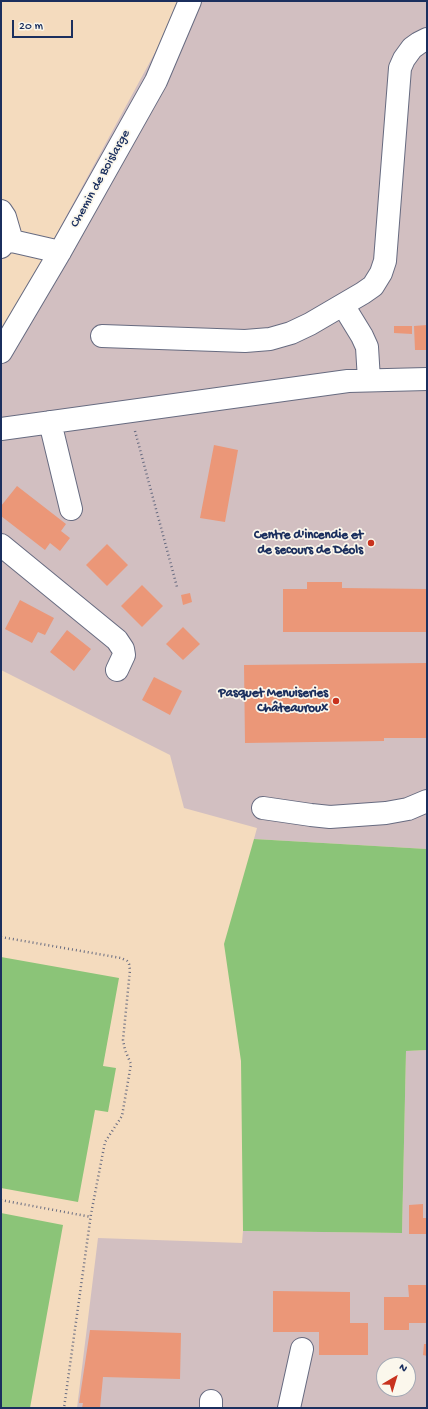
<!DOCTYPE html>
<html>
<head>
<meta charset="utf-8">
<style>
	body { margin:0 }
	#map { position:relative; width:428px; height:1409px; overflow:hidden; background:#f4dbbe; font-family:"Gochi Hand",sans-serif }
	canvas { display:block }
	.frame { position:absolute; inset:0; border:2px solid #1b2f5e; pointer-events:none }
	.north { position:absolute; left:376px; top:1357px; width:40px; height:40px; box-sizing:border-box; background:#fbf7ec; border:1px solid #a1a7b3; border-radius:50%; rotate:38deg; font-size:11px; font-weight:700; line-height:16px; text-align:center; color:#1b2f5e }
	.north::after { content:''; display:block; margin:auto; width:14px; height:18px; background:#c8321e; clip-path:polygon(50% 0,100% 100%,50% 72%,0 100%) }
	.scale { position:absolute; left:12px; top:20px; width:61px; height:18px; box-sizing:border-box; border:2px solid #1b2f5e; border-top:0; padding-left:5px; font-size:12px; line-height:14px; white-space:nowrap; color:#1b2f5e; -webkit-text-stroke:3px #fbf7ec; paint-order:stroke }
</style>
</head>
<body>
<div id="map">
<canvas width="428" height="1409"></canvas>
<div class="frame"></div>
<div class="north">N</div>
<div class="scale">20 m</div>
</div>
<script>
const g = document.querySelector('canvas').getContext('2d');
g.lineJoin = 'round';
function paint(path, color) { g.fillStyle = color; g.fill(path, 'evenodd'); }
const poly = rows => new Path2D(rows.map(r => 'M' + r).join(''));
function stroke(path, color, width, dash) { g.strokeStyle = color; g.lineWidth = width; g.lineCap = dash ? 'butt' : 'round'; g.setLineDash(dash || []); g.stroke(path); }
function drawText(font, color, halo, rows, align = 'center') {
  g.font = font + ' "Gochi Hand",sans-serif'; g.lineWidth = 3.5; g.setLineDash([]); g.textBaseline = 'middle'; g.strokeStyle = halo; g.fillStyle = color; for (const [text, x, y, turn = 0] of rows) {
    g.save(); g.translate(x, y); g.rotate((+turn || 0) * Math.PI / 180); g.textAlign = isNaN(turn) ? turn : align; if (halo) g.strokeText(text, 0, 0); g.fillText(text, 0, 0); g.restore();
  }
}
const industrial = poly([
	[183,1,427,1,427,849,254,839,257,828,184,808,170,755,1,670,1,336],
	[427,1050,427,1408,77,1408,98,1238,242,1243,243,1231,402,1233,406,1051],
	[384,1365,408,1365,408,1389,384,1389]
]);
const green = poly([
	[254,839,427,849,427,1050,406,1051,402,1233,243,1231,241,1061,224,944],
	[1,957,119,978,103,1066,116,1068,108,1112,95,1110,78,1202,1,1188],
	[1,1213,63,1225,30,1408,1,1408]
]);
const building = poly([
	[427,325,427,350,415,350,414,326],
	[394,326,412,326,412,334,394,333],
	[214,445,238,450,225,522,200,518],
	[17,486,66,524,61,531,70,538,60,551,50,543,45,550,1,516,1,506],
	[107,544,128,565,107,586,86,565],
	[307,582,342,582,342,588,427,589,427,632,283,632,283,589,307,589],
	[142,585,163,606,142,627,121,606],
	[190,593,192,602,183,605,181,595],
	[20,600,54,618,45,635,38,632,32,643,5,629],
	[183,627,200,644,183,660,166,644],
	[67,630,91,649,74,671,50,652],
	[427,663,427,738,384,738,384,741,245,743,244,665],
	[154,677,182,691,170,715,142,700],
	[423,1204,423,1218,427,1218,427,1234,409,1234,409,1205],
	[408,1285,427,1285,427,1323,409,1323,409,1330,384,1330,384,1297,409,1297],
	[273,1291,350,1292,350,1323,368,1323,368,1355,319,1355,319,1332,273,1332],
	[90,1330,181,1333,180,1379,103,1377,100,1408,82,1408,83,1403,79,1403],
	[424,1344,427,1344,427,1356,423,1355]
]);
const path = poly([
	[135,431,177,587],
	[1,937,121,958,127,961,129,964,130,970,123,1040,125,1050,131,1064,122,1116,105,1142,91,1214,64,1408],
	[1,1200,91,1217]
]);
const minor = poly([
	[1,211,5,217,12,241],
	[1,247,5,242,12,241,60,252],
	[343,305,362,336,367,347,369,380],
	[102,336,245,341,270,339,291,333,310,324,363,293,373,286,381,273,385,261,400,68,404,59,412,48,419,43,427,39],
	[1,352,60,252,156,81,190,1],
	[50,422,71,509],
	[1,429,348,381,427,379],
	[1,545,117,640,123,649,124,655,117,670],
	[263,808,311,815,330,817,386,813,408,809,427,801],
	[211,1401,211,1408],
	[289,1408,302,1349]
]);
const markers = [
	[371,543,4,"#c8321e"],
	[336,701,4,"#c8321e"]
];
const streetNames = [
	["Chemin de Boislarge",101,179,-61]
];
const poiNames = [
	["Centre d'incendie et",363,536],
	["de secours de Déols",363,551],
	["Pasquet Menuiseries",328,694],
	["Châteauroux",328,709]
];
paint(industrial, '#d2bfc1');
paint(green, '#8bc478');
paint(building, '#eb9778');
stroke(minor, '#676b80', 24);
stroke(path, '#676b80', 2.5, [1, 3]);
stroke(minor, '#fff', 22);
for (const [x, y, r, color] of markers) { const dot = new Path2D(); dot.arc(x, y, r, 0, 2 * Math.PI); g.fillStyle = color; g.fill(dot); stroke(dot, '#fbf7ec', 1.5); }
drawText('13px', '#1b2f5e', '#fbf7ec', streetNames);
drawText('bold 13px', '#1b2f5e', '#fbf7ec', poiNames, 'right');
</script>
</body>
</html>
